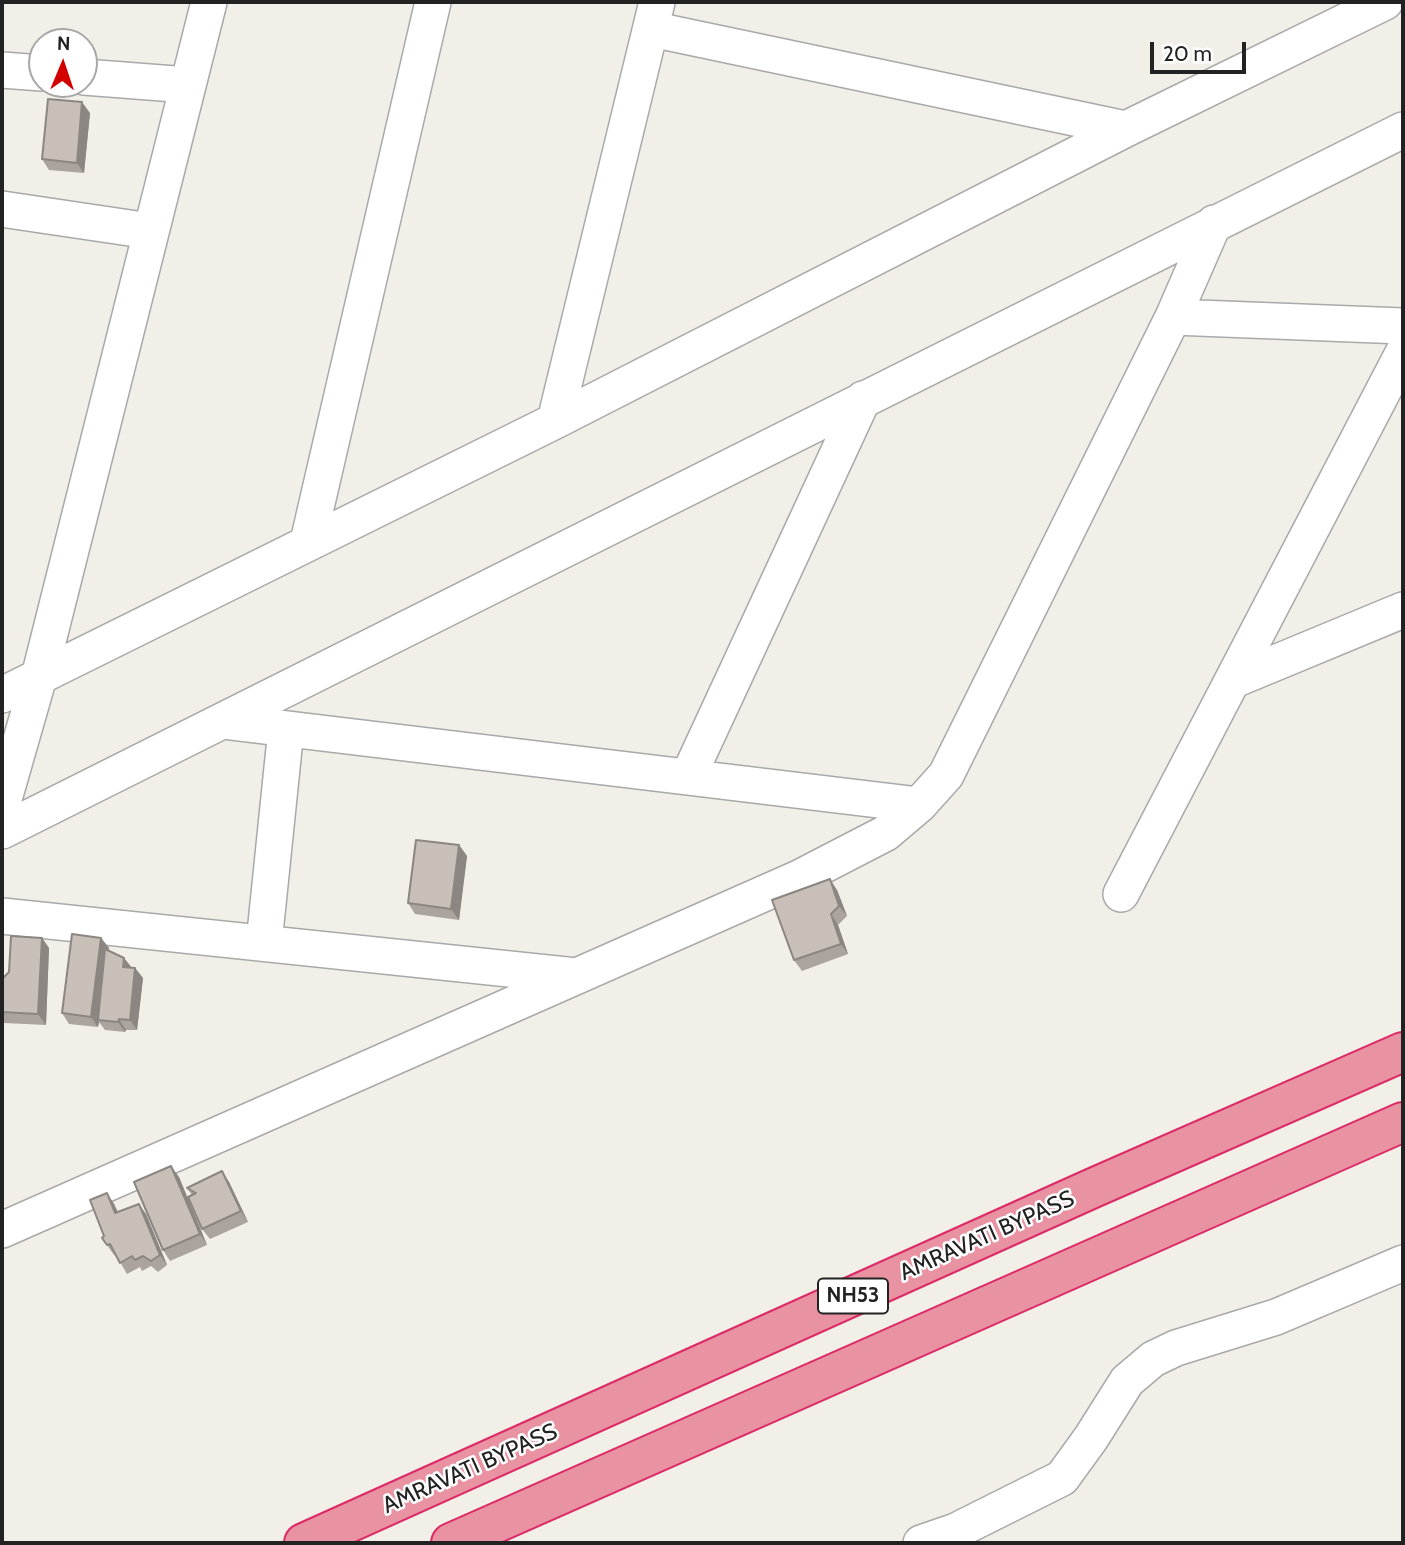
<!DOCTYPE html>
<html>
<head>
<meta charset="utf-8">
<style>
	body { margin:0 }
	#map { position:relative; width:1405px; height:1545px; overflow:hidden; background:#f2efe9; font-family:Cabin,sans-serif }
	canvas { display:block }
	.frame { position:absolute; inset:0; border:4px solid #222; pointer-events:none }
	.north { position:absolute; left:28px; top:28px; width:70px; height:70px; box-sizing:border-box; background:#fff; border:2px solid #a7a7a7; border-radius:50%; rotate:2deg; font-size:19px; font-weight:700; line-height:28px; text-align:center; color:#222 }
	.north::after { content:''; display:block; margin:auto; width:24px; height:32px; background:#d40000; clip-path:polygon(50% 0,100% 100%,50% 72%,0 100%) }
	.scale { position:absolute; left:1150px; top:42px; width:96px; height:32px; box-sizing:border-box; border:4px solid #222; border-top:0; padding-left:9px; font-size:21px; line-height:24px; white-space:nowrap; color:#222; -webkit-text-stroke:5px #fff; paint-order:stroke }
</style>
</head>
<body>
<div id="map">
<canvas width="1405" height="1545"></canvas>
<div class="frame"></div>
<div class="north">N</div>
<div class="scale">20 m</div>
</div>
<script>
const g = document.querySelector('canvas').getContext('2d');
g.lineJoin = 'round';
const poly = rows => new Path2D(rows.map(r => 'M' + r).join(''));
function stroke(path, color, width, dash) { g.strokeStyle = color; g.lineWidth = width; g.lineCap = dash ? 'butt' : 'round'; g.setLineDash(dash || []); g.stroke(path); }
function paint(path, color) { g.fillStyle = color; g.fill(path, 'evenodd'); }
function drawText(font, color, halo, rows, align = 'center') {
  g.font = font + ' Cabin,sans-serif'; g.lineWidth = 5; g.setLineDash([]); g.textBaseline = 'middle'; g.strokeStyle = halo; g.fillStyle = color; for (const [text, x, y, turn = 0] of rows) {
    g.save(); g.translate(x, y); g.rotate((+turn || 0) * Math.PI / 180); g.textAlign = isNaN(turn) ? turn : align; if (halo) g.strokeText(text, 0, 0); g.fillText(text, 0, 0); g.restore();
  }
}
const minor = poly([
	[651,29,1126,129],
	[2,70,42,73],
	[84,77,188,85],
	[2,209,150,231],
	[1173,317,1403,326],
	[555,421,657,2],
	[308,542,433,2],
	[1234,680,1403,610],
	[2,695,555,421,1126,129,1385,2],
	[222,721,919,805],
	[688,777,863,399],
	[2,806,39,677,209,2],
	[2,831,1403,130],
	[1121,894,1403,353],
	[2,916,576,976],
	[264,943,286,729],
	[2,1230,799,878,886,833,919,805,946,775,1173,317,1214,223],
	[921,1543,956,1531,1062,1478,1091,1438,1127,1381,1153,1359,1176,1348,1276,1317,1403,1263]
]);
const highway = poly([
	[304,1543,1093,1188,1403,1052],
	[451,1543,1403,1122]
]);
const wall = poly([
	[90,113,84,173,49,170,42,159],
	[459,845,467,856,459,920,415,914,408,903],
	[837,890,847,916,838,925,848,954,802,971,794,960],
	[42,938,49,948,46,1025,4,1023,2,1019,2,979],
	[101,938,109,948,108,950,124,958,131,967,135,968,143,978,137,1030,126,1030,125,1032,105,1030,99,1022,98,1027,69,1024,62,1013],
	[179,1177,207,1245,170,1261,163,1250],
	[229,1182,248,1222,210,1239,202,1229,192,1195,187,1188],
	[107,1193,114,1204,118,1212,146,1214,167,1265,158,1272,151,1266,142,1271,140,1267,127,1274,116,1255,114,1255,107,1245,104,1236]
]);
const shadedWall = poly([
	[82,102,90,113,84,173,77,163],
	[459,845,467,856,459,920,451,909],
	[830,879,837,890,847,916,839,906],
	[831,914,838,925,848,954,841,944],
	[42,938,49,948,46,1025,38,1014],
	[101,938,109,948,99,1020,98,1020,99,1022,98,1027,91,1017],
	[124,958,132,968,123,967],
	[135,968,143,978,137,1030,130,1020],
	[119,1019,126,1030,125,1032,118,1022],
	[171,1166,179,1177,207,1245,200,1234],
	[222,1171,229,1182,248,1222,241,1211],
	[107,1193,114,1204,123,1224,115,1213],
	[139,1204,146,1214,167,1265,160,1255]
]);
const building = poly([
	[48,99,82,102,77,163,42,159,48,99],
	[416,840,459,845,451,909,408,903,416,840],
	[830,879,839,906,831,914,841,944,794,960,772,900,830,879],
	[72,934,101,938,91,1017,62,1013,72,934],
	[11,936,42,938,38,1014,2,1012,2,979,9,972,11,936],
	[105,949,124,958,123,967,135,968,130,1020,119,1019,118,1022,98,1020,105,949],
	[171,1166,200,1234,163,1250,134,1182,171,1166],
	[222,1171,241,1211,202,1229,188,1197,196,1193,187,1188,222,1171],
	[107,1193,115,1213,139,1204,160,1255,151,1261,143,1256,135,1260,132,1256,120,1263,110,1244,107,1245,102,1238,104,1236,90,1200,107,1193]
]);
const shields = [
	[853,1296,70]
];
const shieldNames = [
	["NH53",853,1296]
];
const streetNames = [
	["AMRAVATI BYPASS",987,1236,-24],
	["AMRAVATI BYPASS",470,1469,-24]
];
stroke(minor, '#a9a9a9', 38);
stroke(highway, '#dc2a67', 42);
stroke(minor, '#fff', 35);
stroke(highway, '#e892a2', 38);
paint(wall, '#aba49e');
paint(shadedWall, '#8b8681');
paint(building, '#c7bfb8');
stroke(building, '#8b8681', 2);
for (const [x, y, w] of shields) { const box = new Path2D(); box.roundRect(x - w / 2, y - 17.5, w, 35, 5); g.fillStyle = '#fff'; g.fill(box); stroke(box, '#222', 2); }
drawText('bold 21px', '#222', null, shieldNames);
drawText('23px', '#222', '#fff', streetNames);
</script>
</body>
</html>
